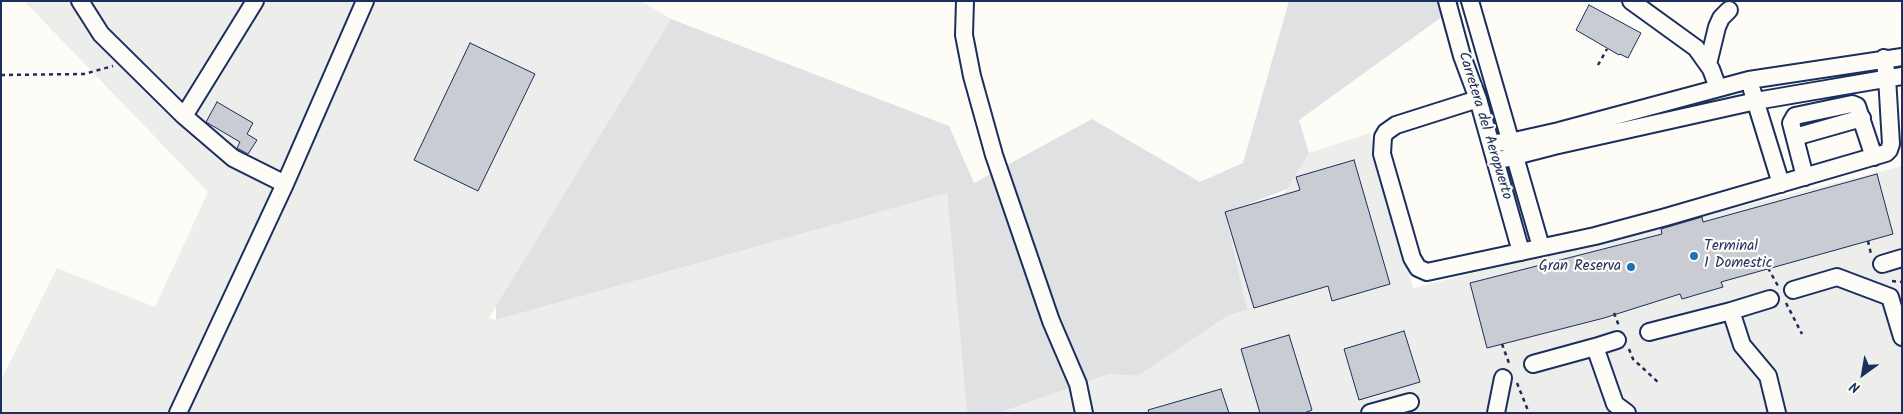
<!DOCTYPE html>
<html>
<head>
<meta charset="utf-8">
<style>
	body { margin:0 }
	#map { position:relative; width:1903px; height:414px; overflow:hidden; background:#fdfcf7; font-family:Kalam,sans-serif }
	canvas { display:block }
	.frame { position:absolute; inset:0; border:2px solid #1b2f5e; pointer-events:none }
	.north { position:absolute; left:1838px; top:349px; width:50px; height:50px; -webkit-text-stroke:4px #fdfcf7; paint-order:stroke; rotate:212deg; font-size:14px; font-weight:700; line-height:20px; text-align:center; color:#1b2f5e }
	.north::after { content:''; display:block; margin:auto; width:18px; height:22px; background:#1b2f5e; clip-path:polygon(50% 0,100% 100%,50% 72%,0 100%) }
</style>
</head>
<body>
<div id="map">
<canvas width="1903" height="414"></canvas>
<div class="frame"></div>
<div class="north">N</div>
</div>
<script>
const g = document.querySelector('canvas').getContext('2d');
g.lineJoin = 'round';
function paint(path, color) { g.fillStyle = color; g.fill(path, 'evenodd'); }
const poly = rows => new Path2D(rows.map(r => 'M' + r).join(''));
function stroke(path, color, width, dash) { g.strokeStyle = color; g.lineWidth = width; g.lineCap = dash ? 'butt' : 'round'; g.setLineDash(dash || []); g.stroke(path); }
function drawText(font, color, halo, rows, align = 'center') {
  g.font = font + ' Kalam,sans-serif'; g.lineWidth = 4.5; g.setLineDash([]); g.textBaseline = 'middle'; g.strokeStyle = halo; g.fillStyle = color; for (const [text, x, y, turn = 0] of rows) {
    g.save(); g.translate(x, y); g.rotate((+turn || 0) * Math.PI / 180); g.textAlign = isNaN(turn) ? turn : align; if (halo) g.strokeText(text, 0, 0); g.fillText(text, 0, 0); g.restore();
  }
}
const built = poly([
	[24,1,641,1,671,19,489,318,496,320,947,193,967,413,1,413,1,380,57,268,155,307,208,192],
	[1370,133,1413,288,1899,167,1902,165,1902,413,997,413,1109,374,1138,376,1229,315,1246,310,1222,211,1283,195,1309,153]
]);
const green = poly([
	[1289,1,1464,1,1299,120,1309,153,1287,189,1225,213,1247,310,1229,315,1138,376,1109,374,998,413,967,413,947,193,496,320,496,306,671,19,949,126,974,183,1092,119,1200,182,1243,163]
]);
const building = poly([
	[1589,5,1641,33,1628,58,1620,54,1619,55,1576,30,1589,5],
	[470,43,535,74,478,191,414,160,470,43],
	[217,102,253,123,247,134,257,140,248,154,237,148,240,142,206,122,217,102],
	[1354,160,1390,284,1332,301,1328,286,1254,308,1225,212,1300,190,1296,177,1354,160],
	[1877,174,1893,234,1721,282,1723,287,1682,299,1680,294,1604,318,1487,348,1470,283,1662,234,1661,229,1702,217,1703,222,1877,174],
	[1404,331,1420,382,1359,400,1344,349,1404,331],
	[1289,335,1312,410,1304,413,1260,413,1241,349,1289,335],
	[1221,389,1229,413,1149,413,1148,410,1221,389]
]);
const path = poly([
	[1598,65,1607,49],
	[1,75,84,74,113,66],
	[1868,241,1871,254],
	[1768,268,1778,286],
	[1892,281,1902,282],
	[1786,303,1802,334],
	[1614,313,1619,326],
	[1502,344,1510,366],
	[1629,349,1633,359,1660,384],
	[1517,383,1529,413]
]);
const minor = poly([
	[80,1,101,34,184,116,233,158,285,184],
	[965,1,964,35,972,76,994,155,1051,321,1078,384,1084,413],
	[1447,1,1462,56,1478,99,1521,252],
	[1470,1,1541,247],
	[1631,1,1696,48,1711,69,1718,88],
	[1708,64,1717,27,1721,18,1729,10],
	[1752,90,1781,184],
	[1478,99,1396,125,1386,132,1383,137,1382,154,1412,258,1418,268,1427,272,1595,236,1666,217,1886,153,1889,150,1891,144,1887,77,1884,58],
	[184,116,255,1],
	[1795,137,1862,118],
	[1491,143,1510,142,1559,131,1749,80,1902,57],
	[1496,161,1554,146,1756,101,1902,76],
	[1805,177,1791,123,1795,116,1852,104,1857,106,1874,157],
	[1882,264,1902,258],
	[1793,290,1837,277,1890,297,1902,337],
	[1731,311,1770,299],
	[1649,332,1731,311,1742,345,1768,376,1777,413],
	[1595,347,1617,340],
	[1533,364,1595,347,1615,404,1627,413],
	[178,413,285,184,365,1],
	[1370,413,1410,402],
	[1496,413,1503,378]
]);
const markers = [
	[1694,256,5,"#1f6fb2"],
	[1631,267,5,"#1f6fb2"]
];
const streetNames = [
	["Carretera del Aeropuerto",1484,126,73]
];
const poiNames = [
	["Terminal",1704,247],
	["1 Domestic",1704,264],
	["Gran Reserva",1621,267,"right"]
];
paint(built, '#edeeec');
paint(green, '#e0e1e3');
paint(building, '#c9ccd3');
stroke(building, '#1b2f5e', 1);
stroke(minor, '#1b2f5e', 20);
stroke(path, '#1b2f5e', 2.5, [4, 4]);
stroke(minor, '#fdfcf7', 16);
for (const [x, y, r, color] of markers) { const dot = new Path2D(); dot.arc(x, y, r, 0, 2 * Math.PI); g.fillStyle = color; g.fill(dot); stroke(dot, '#fdfcf7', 2); }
drawText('15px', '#1b2f5e', '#fdfcf7', streetNames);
drawText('15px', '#1b2f5e', '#fdfcf7', poiNames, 'left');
</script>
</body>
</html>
